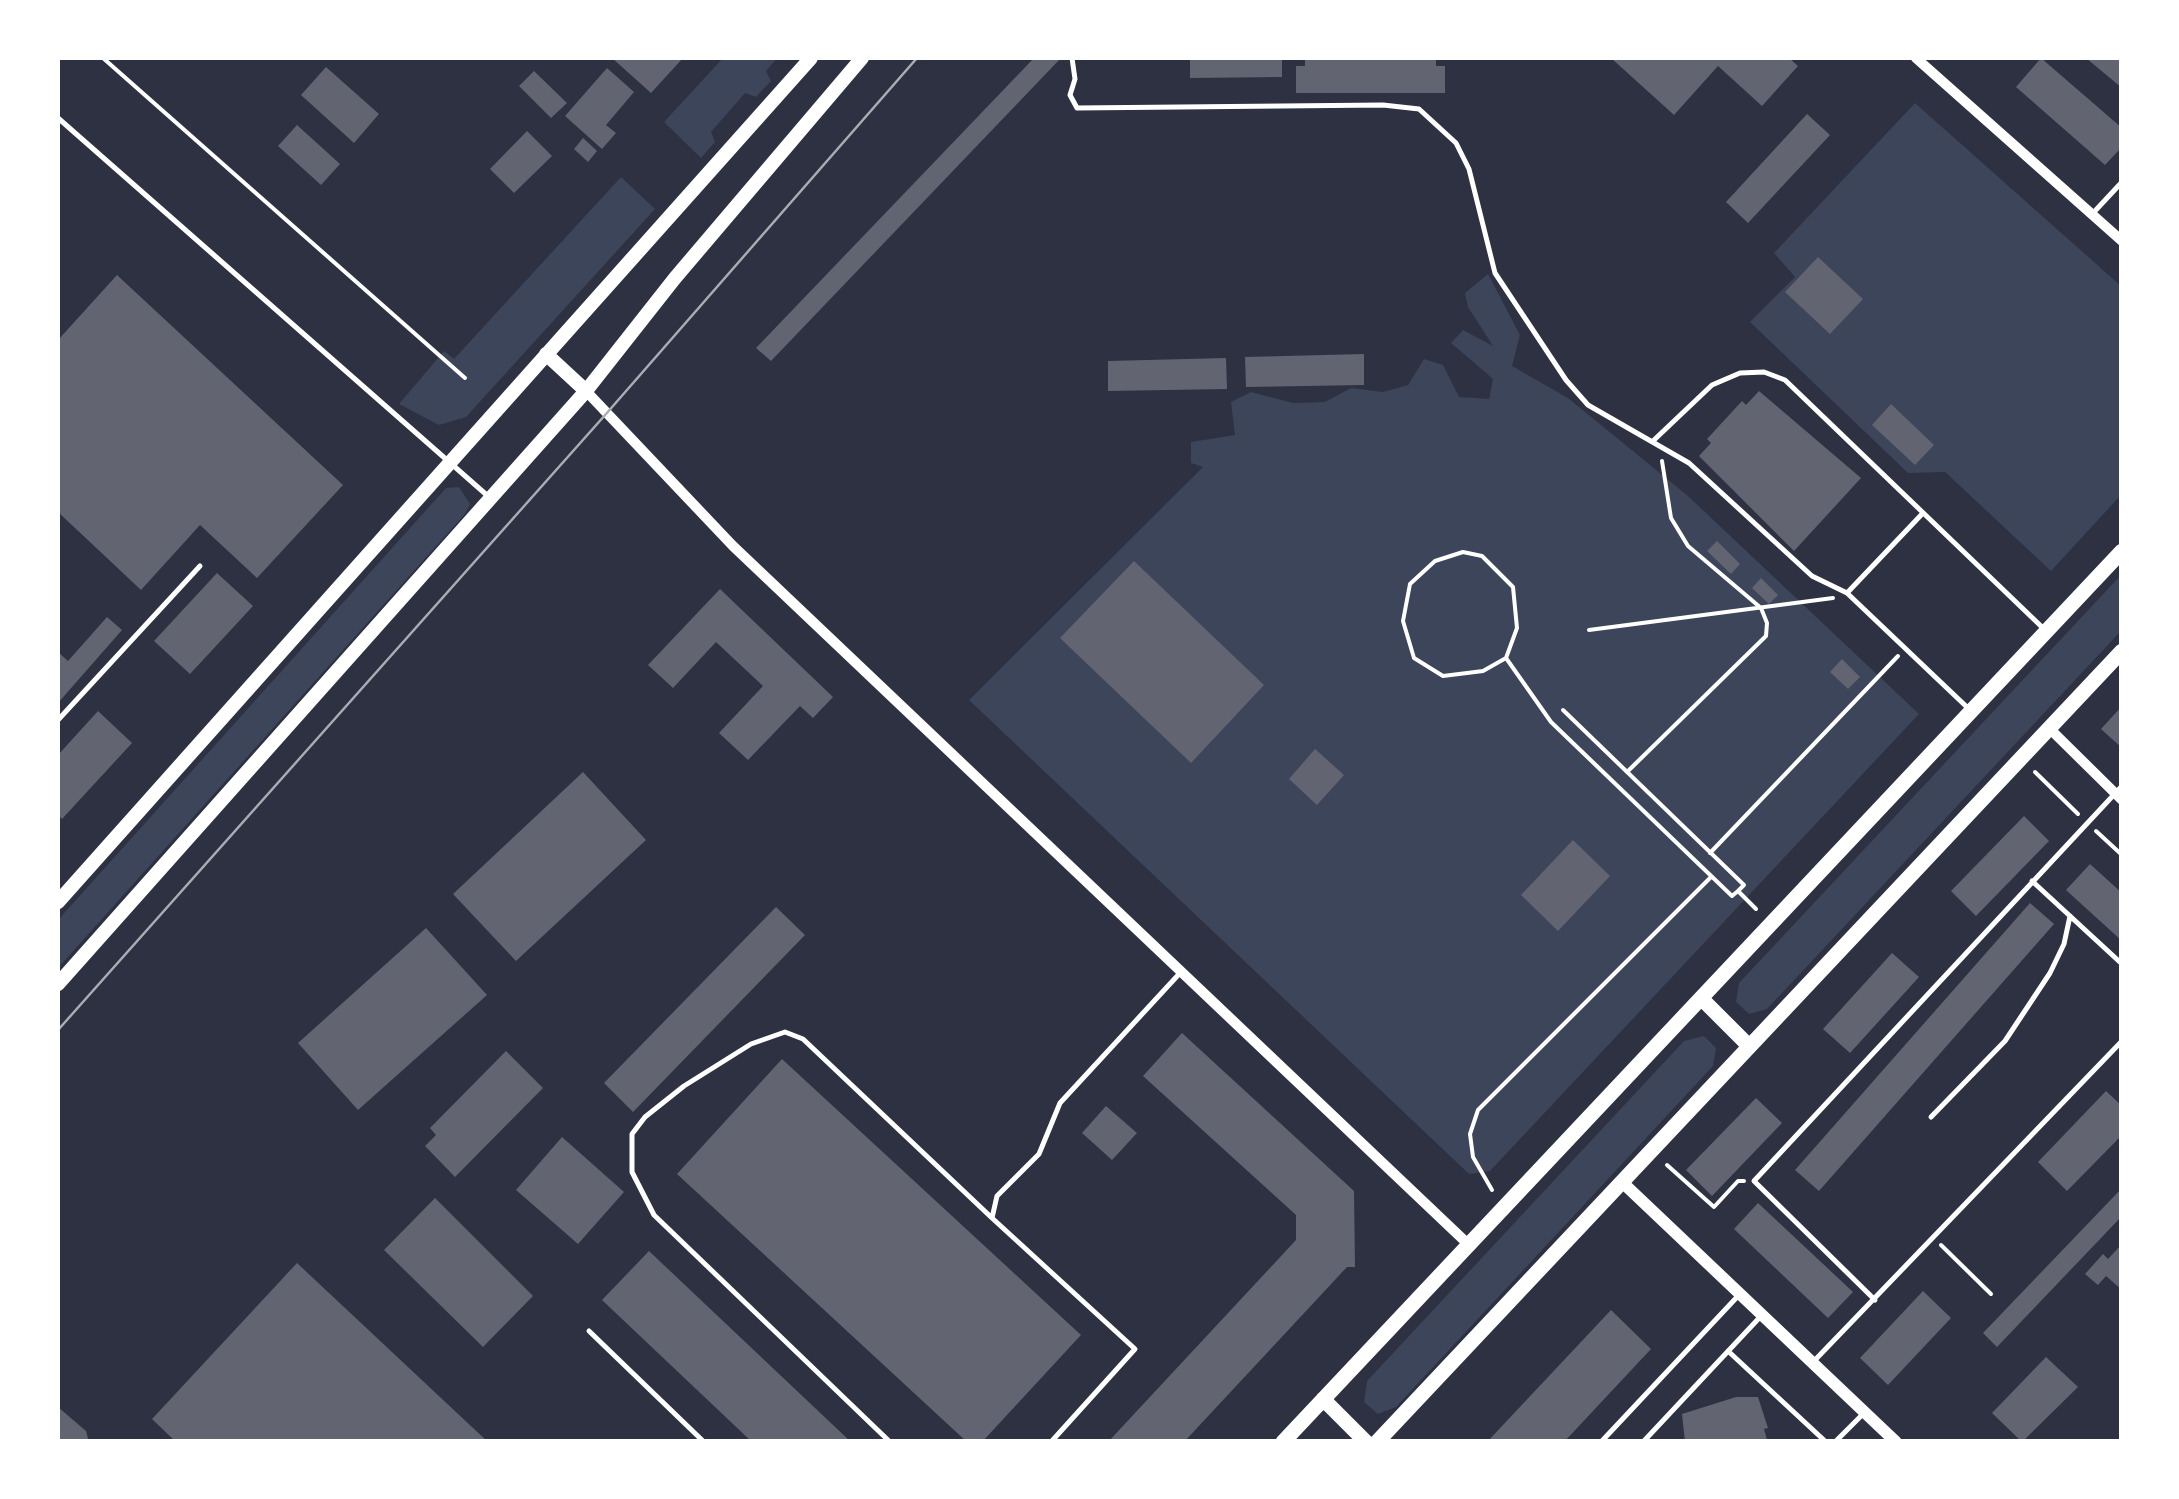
<!DOCTYPE html>
<html>
<head>
<meta charset="utf-8">
<style>
	body { margin:0 }
	#map { position:relative; width:2179px; height:1499px; overflow:hidden; background:#2d3142; font-family:"DM Sans",sans-serif }
	canvas { display:block }
	.frame { position:absolute; inset:0; border:60px solid #fff; pointer-events:none }
</style>
</head>
<body>
<div id="map">
<canvas width="2179" height="1499"></canvas>
<div class="frame"></div>
</div>
<script>
const g = document.querySelector('canvas').getContext('2d');
g.lineJoin = 'round';
function paint(path, color) { g.fillStyle = color; g.fill(path, 'evenodd'); }
const poly = rows => new Path2D(rows.map(r => 'M' + r).join(''));
function stroke(path, color, width, dash) { g.strokeStyle = color; g.lineWidth = width; g.lineCap = dash ? 'butt' : 'round'; g.setLineDash(dash || []); g.stroke(path); }
const green = poly([
	[723,58,777,58,766,71,771,81,756,97,745,93,711,132,715,142,701,158,664,122],
	[1915,103,2121,286,2121,495,2051,571,1945,472,1908,473,1750,322,1795,277,1774,253],
	[621,177,655,209,466,417,439,425,399,404,444,351,454,359],
	[1488,274,1520,335,1512,366,1568,398,1688,496,1919,714,1490,1171,1469,1174,969,700,1203,467,1191,463,1191,442,1235,435,1231,402,1251,392,1293,403,1325,402,1351,388,1383,392,1408,385,1424,359,1443,365,1459,397,1489,399,1493,379,1451,343,1463,330,1493,346,1468,307,1465,293],
	[459,487,470,504,465,514,58,968,58,920,446,488],
	[2121,575,2121,631,1767,1009,1749,1014,1736,1002,1739,983],
	[1704,1036,1716,1048,1713,1066,1396,1407,1378,1414,1364,1402,1367,1381,1684,1041]
]);
const building = poly([
	[612,58,683,58,651,93],
	[1034,58,1061,58,771,361,756,348],
	[1190,58,1282,58,1282,77,1190,78],
	[1305,58,1436,58,1436,66,1445,66,1445,93,1296,93,1296,66,1305,66],
	[1611,58,1789,58,1798,66,1762,106,1718,66,1674,115],
	[2041,58,2122,128,2122,147,2105,165,2016,87],
	[2086,58,2122,58,2122,88],
	[326,67,379,114,354,143,301,95],
	[607,68,634,92,606,125,616,133,602,149,565,116],
	[534,71,567,103,551,118,519,86],
	[1807,114,1830,135,1748,223,1726,202],
	[297,125,340,164,321,185,278,146],
	[527,131,552,156,514,193,490,169],
	[583,138,597,151,588,162,574,149],
	[1818,257,1863,299,1830,334,1785,292],
	[117,275,343,485,257,578,200,525,141,590,58,512,58,340],
	[1364,354,1364,385,1246,387,1245,357],
	[1226,358,1227,389,1108,391,1108,361],
	[1759,391,1861,478,1794,551,1699,456,1711,443,1707,439,1742,401,1746,405],
	[1891,404,1934,445,1915,465,1872,425],
	[1717,541,1740,564,1731,574,1707,551],
	[1134,561,1264,685,1191,763,1060,638],
	[217,573,253,606,190,674,154,641],
	[1761,578,1778,595,1769,604,1752,588],
	[720,589,833,697,813,718,800,706,748,760,719,733,763,686,716,642,673,688,648,665],
	[107,617,122,630,58,703,58,652,68,661],
	[1842,659,1860,677,1848,689,1830,672],
	[2122,706,2122,748,2101,729],
	[98,711,132,743,62,819,58,815,58,755],
	[1315,749,1344,775,1317,805,1289,779],
	[583,772,646,840,516,961,453,894],
	[2024,816,2049,841,1976,916,1951,891],
	[1573,840,1610,876,1558,931,1521,895],
	[2090,864,2122,893,2122,941,2066,890],
	[2030,903,2054,924,1819,1191,1795,1170],
	[776,907,805,935,633,1112,604,1083],
	[426,928,487,995,358,1110,298,1043],
	[1892,953,1919,977,1850,1053,1823,1029],
	[1182,1033,1354,1191,1355,1267,1347,1267,1184,1442,1108,1442,1296,1240,1296,1215,1143,1076],
	[506,1051,543,1088,455,1177,425,1146,436,1135,430,1128],
	[782,1059,1081,1335,982,1442,967,1442,677,1174],
	[2106,1091,2122,1106,2122,1135,2067,1191,2038,1162],
	[1756,1098,1782,1123,1712,1196,1686,1170],
	[1106,1106,1137,1133,1112,1160,1082,1133],
	[562,1137,624,1192,578,1244,516,1190],
	[2122,1188,2122,1216,1997,1347,1983,1333],
	[435,1198,533,1296,483,1347,384,1250],
	[1758,1203,1853,1292,1828,1318,1734,1229],
	[2122,1244,2122,1290,2106,1276,2098,1285,2085,1274,2103,1254,2108,1259],
	[649,1251,851,1442,752,1442,602,1300],
	[297,1263,488,1442,176,1442,152,1419],
	[1923,1291,1951,1318,1888,1385,1860,1358],
	[1611,1310,1651,1349,1564,1442,1487,1442],
	[2046,1357,2078,1387,2022,1442,1992,1413],
	[1736,1397,1758,1397,1768,1428,1764,1429,1767,1440,1685,1442,1682,1414],
	[58,1407,86,1431,89,1442,58,1442]
]);
const path = poly([
	[103,58,465,378],
	[1589,630,1833,598],
	[1506,658,1517,628,1513,587,1482,556,1463,552,1435,561,1410,584,1403,621,1414,658,1443,676,1483,671,1506,658,1551,722,1732,896,1738,891,1756,909],
	[1563,710,1744,885,1738,891],
	[1627,772,1766,636,1767,623,1761,608,1688,546,1671,518,1662,461],
	[2035,772,2078,814],
	[2096,831,2122,855],
	[1710,853,1898,656],
	[1667,1165,1714,1207,1738,1181,1744,1181],
	[1492,1190,1473,1157,1470,1134,1478,1110,1710,878],
	[1941,1245,1991,1294]
]);
const service = poly([
	[1072,58,1075,79,1070,95,1077,108,1383,105,1419,109,1456,143,1469,169,1495,273,1566,380,1588,405,1689,463,1812,576,1847,593,1970,710],
	[58,118,489,497],
	[2094,212,2122,182],
	[1654,440,1712,385,1740,373,1764,372,1785,380,2044,629],
	[1847,593,1923,513],
	[58,720,200,566],
	[2032,881,2122,964],
	[1931,1117,2005,1041,2050,973,2064,944,2070,916],
	[1875,1300,1754,1181,2122,786],
	[589,1331,704,1442],
	[1728,1351,1826,1442],
	[1815,1360,2122,1041],
	[890,1442,654,1215,632,1172,632,1134,645,1117,684,1086,751,1044,785,1032,803,1039,992,1218],
	[1051,1442,1135,1349,992,1218,997,1196,1039,1154,1060,1103,1180,973],
	[1601,1442,1738,1296],
	[1643,1442,1761,1316],
	[1835,1442,1863,1414]
]);
const minor = poly([
	[1916,58,2122,241],
	[586,391,733,546,1469,1245],
	[2049,728,2122,800]
]);
const tertiary = poly([
	[1622,1182,1896,1442]
]);
const secondary = poly([
	[546,354,586,391],
	[58,902,811,58],
	[58,984,586,391,675,278,862,58]
]);
const primary = poly([
	[1701,998,1749,1046],
	[1323,1399,1366,1442],
	[1283,1442,2122,551],
	[1377,1442,2122,651]
]);
const tram = poly([
	[58,1030,606,414,917,58]
]);
paint(green, '#3c4559');
paint(building, '#626471');
stroke(path, '#fff', 4);
stroke(service, '#fff', 5);
stroke(minor, '#fff', 10);
stroke(tertiary, '#fff', 12);
stroke(secondary, '#fff', 14);
stroke(primary, '#fff', 15);
stroke(tram, '#abadb3', 2.5);
</script>
</body>
</html>
